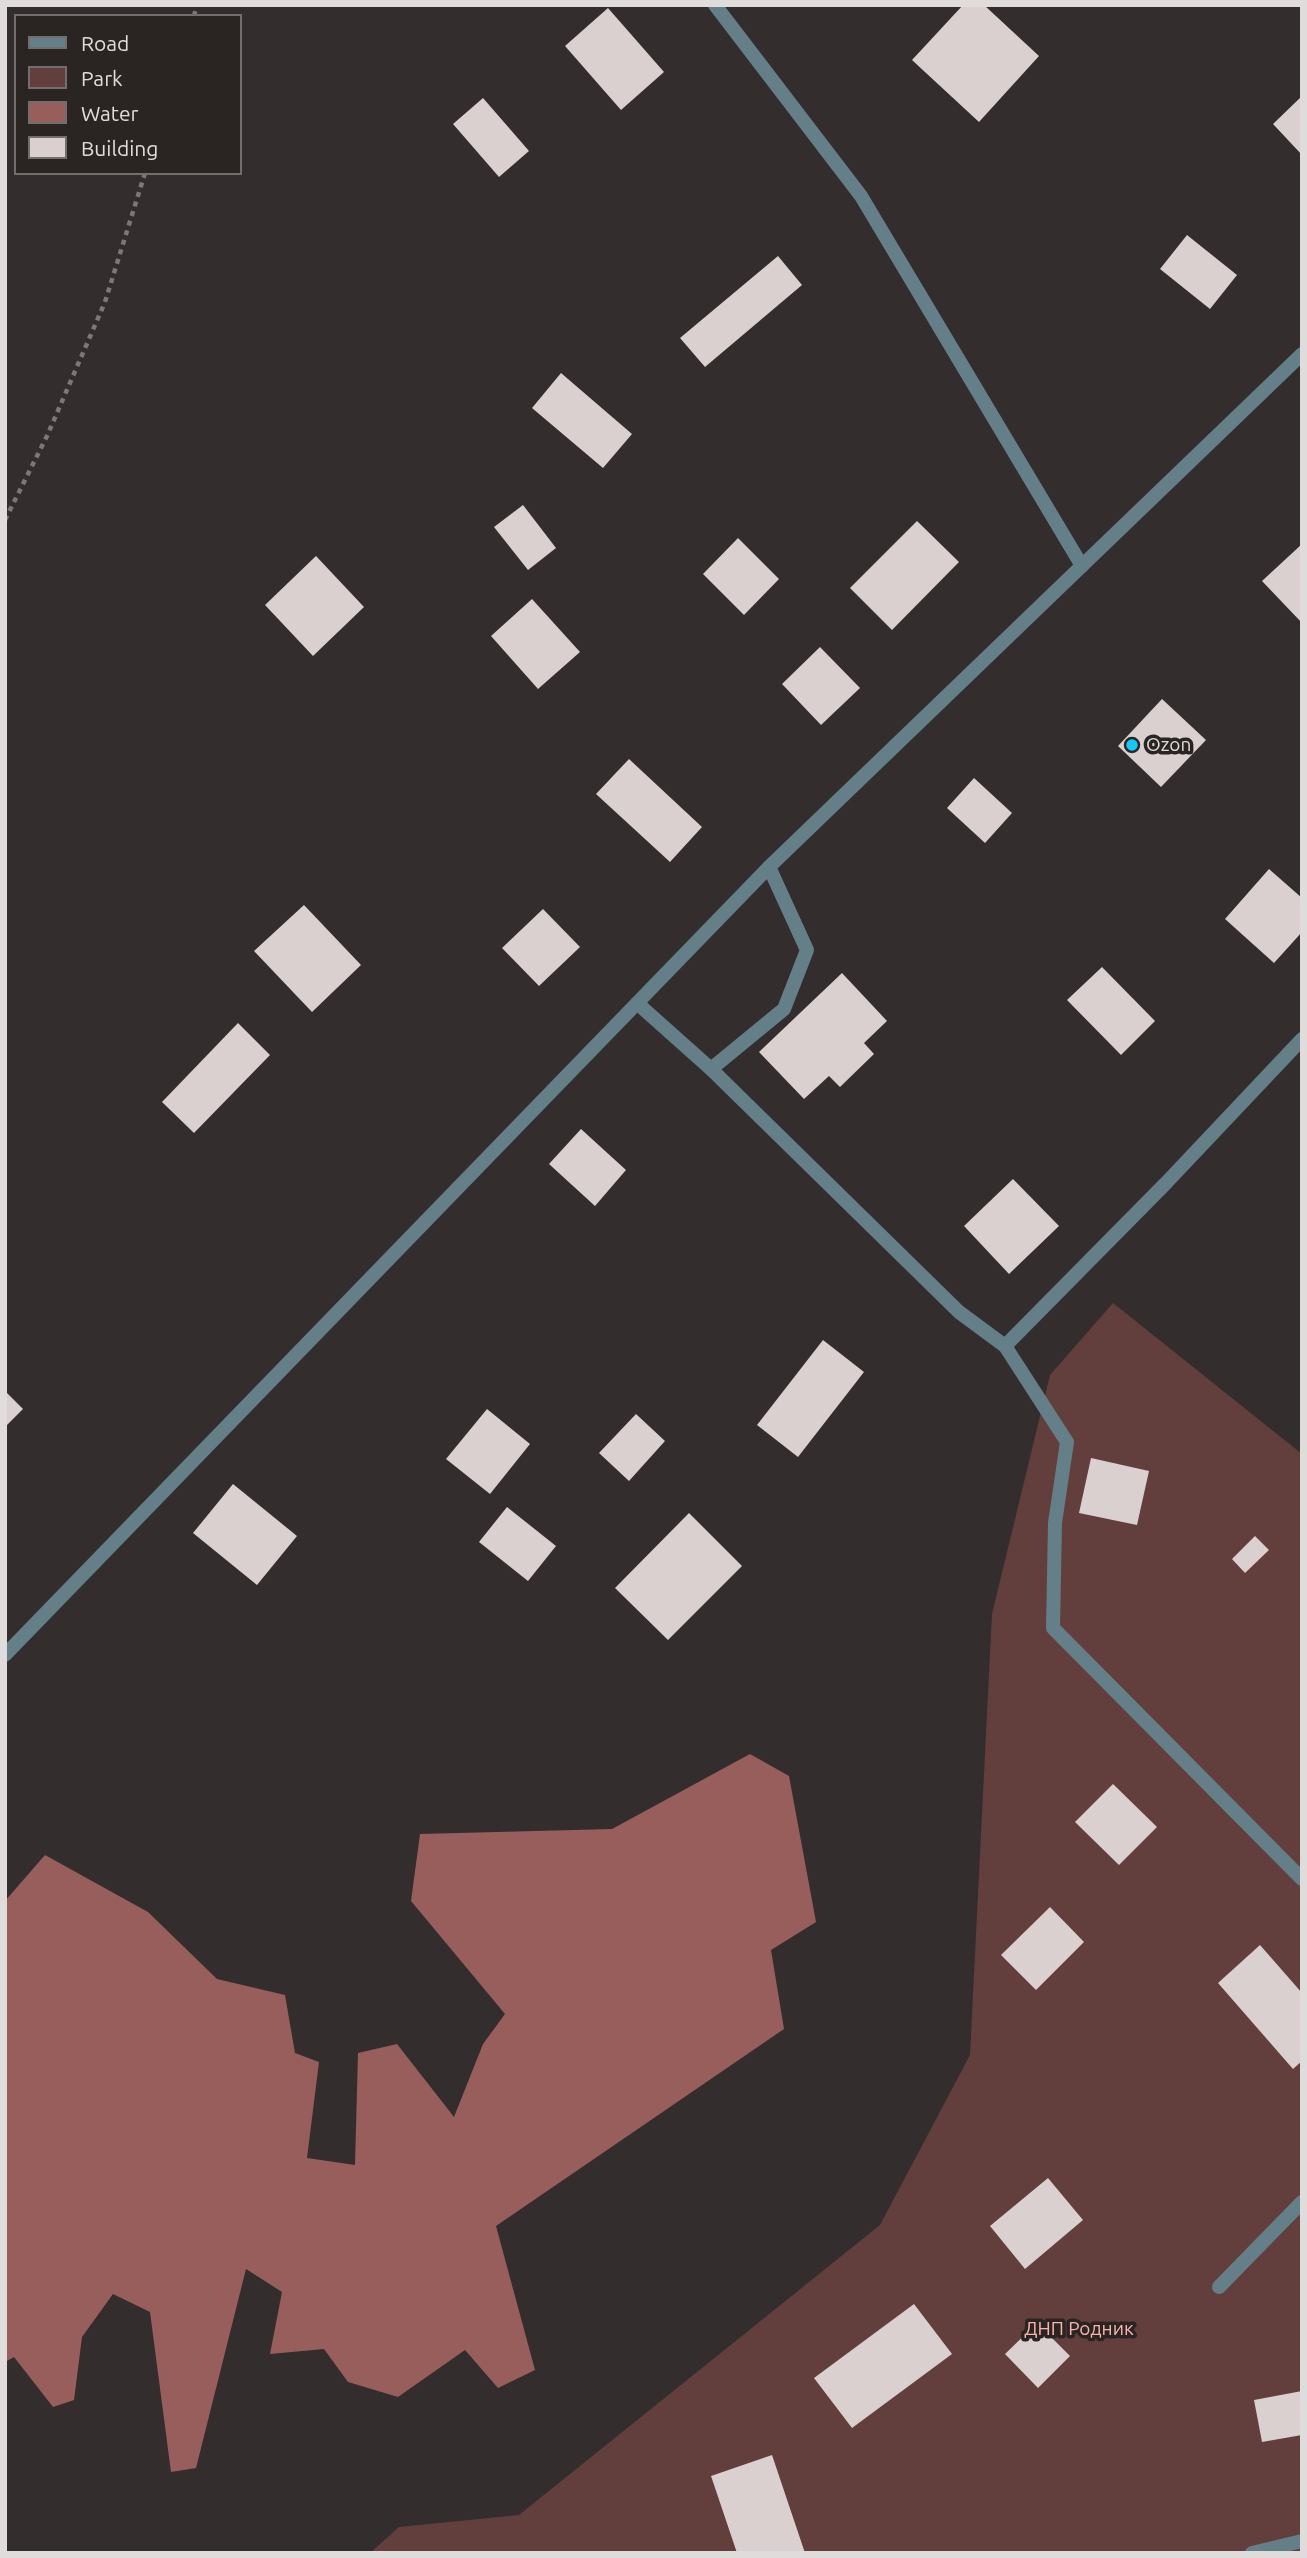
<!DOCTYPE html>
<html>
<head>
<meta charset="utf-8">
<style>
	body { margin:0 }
	#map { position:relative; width:1307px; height:2558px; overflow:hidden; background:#342d2d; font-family:Ubuntu,sans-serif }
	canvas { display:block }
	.frame { position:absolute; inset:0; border:7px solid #e0dcdb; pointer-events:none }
	.legend { position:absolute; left:14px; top:14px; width:228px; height:161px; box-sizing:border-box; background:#2a2423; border:2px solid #736e6d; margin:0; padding:9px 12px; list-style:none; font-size:21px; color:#e0dcdb }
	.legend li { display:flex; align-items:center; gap:14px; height:35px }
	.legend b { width:35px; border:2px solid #736e6d }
</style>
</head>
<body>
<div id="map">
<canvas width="1307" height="2558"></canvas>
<div class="frame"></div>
<ul class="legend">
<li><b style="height:9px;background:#657f89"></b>Road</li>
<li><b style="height:19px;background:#623f3d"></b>Park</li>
<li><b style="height:19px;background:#985e5b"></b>Water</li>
<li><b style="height:19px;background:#d9d0cf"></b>Building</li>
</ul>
</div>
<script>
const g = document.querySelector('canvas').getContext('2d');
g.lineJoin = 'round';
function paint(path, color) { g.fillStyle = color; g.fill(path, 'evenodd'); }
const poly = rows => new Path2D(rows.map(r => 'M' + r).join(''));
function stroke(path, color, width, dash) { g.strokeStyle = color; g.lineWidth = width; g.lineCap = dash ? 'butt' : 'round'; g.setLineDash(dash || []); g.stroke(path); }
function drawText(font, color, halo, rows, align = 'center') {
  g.font = font + ' Ubuntu,sans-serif'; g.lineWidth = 7; g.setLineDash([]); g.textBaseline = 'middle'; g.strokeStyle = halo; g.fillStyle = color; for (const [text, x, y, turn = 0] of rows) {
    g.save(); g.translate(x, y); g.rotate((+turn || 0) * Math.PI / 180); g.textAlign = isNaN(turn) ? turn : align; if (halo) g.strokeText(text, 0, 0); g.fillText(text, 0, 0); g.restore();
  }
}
const green = poly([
	[1113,1303,1302,1454,1302,2553,370,2553,399,2527,519,2515,880,2225,970,2055,992,1614,1050,1375]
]);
const water = poly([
	[750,1754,789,1776,816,1922,771,1950,784,2029,496,2226,535,2370,498,2388,465,2350,398,2397,348,2382,324,2349,270,2354,282,2292,246,2269,196,2468,171,2472,150,2312,113,2294,82,2337,74,2400,53,2407,14,2357,5,2362,5,1901,45,1855,148,1912,217,1979,285,1995,295,2053,319,2062,307,2158,355,2165,358,2053,397,2044,454,2117,483,2044,505,2014,411,1901,420,1834,612,1829]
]);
const building = poly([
	[963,5,984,5,1039,56,979,122,912,60],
	[608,8,664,72,621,110,565,46],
	[1302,96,1302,155,1273,124],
	[483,98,529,151,499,177,453,124],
	[1187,235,1237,275,1210,309,1160,269],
	[778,256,802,285,705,367,680,338],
	[561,373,632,434,603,468,532,408],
	[523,505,556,548,528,570,494,527],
	[917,521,959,562,892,630,850,588],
	[738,538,779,579,744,615,703,574],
	[1302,544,1302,623,1262,581],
	[316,556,364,607,313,656,265,605],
	[532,599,580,652,538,689,491,636],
	[820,647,860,688,821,725,782,684],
	[1162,699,1206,740,1161,787,1118,746],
	[629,759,702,827,670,862,596,794],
	[974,778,1012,813,985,843,947,808],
	[1269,869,1302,898,1302,932,1274,963,1225,919],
	[304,905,361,965,312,1012,254,951],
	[543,909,580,947,539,986,502,948],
	[1102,967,1155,1021,1121,1055,1067,1000],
	[842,973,887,1021,864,1043,874,1054,840,1087,829,1076,804,1099,759,1052],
	[238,1023,270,1055,194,1133,162,1102],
	[581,1129,626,1170,595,1206,549,1164],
	[1013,1179,1059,1226,1009,1274,964,1226],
	[823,1340,864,1372,798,1457,757,1425],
	[5,1391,23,1409,5,1427],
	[487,1409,530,1444,490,1494,446,1459],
	[636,1414,665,1441,629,1481,599,1453],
	[1091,1458,1149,1471,1137,1525,1079,1513],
	[233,1484,297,1536,257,1585,193,1533],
	[507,1507,556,1546,528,1581,479,1542],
	[689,1513,742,1566,668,1640,615,1588],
	[1255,1536,1269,1550,1245,1573,1232,1559],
	[1113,1784,1157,1827,1119,1865,1075,1822],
	[1050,1907,1084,1942,1036,1990,1001,1955],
	[1260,1945,1302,1993,1302,2061,1293,2069,1218,1983],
	[1048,2178,1083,2220,1025,2269,990,2226],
	[914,2304,952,2354,852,2428,814,2378],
	[1037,2323,1070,2356,1038,2388,1005,2354],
	[1302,2391,1302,2435,1262,2442,1254,2400],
	[772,2455,805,2553,737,2553,711,2476]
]);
const path = poly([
	[194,16,197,5],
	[5,520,47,436,105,302,145,173]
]);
const service = poly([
	[715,5,861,196,1082,566],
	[711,1069,784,1009,807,950,769,867],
	[1219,2287,1302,2202]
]);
const minor = poly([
	[637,1003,711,1069,959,1312,1005,1346,1166,1183,1302,1039],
	[1005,1346,1067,1442,1055,1523,1053,1628,1302,1879],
	[5,1655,769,867,1302,354],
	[1252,2553,1302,2541]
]);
const markers = [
	[1132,745,7,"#15cafb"]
];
const poiNames = [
	["Ozon",1146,745]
];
const parkNames = [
	["ДНП Родник",1079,2329]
];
paint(green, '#623f3d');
paint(water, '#985e5b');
paint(building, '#d9d0cf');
stroke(path, '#7d7777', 4.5, [5, 5]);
stroke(service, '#657f89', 14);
stroke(minor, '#657f89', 14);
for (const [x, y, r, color] of markers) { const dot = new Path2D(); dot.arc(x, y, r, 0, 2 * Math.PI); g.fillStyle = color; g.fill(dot); stroke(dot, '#2a2423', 2.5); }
drawText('19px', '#e0dcdb', '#2a2423', poiNames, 'left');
drawText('19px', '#fab2ad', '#2a2423', parkNames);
</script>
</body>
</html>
